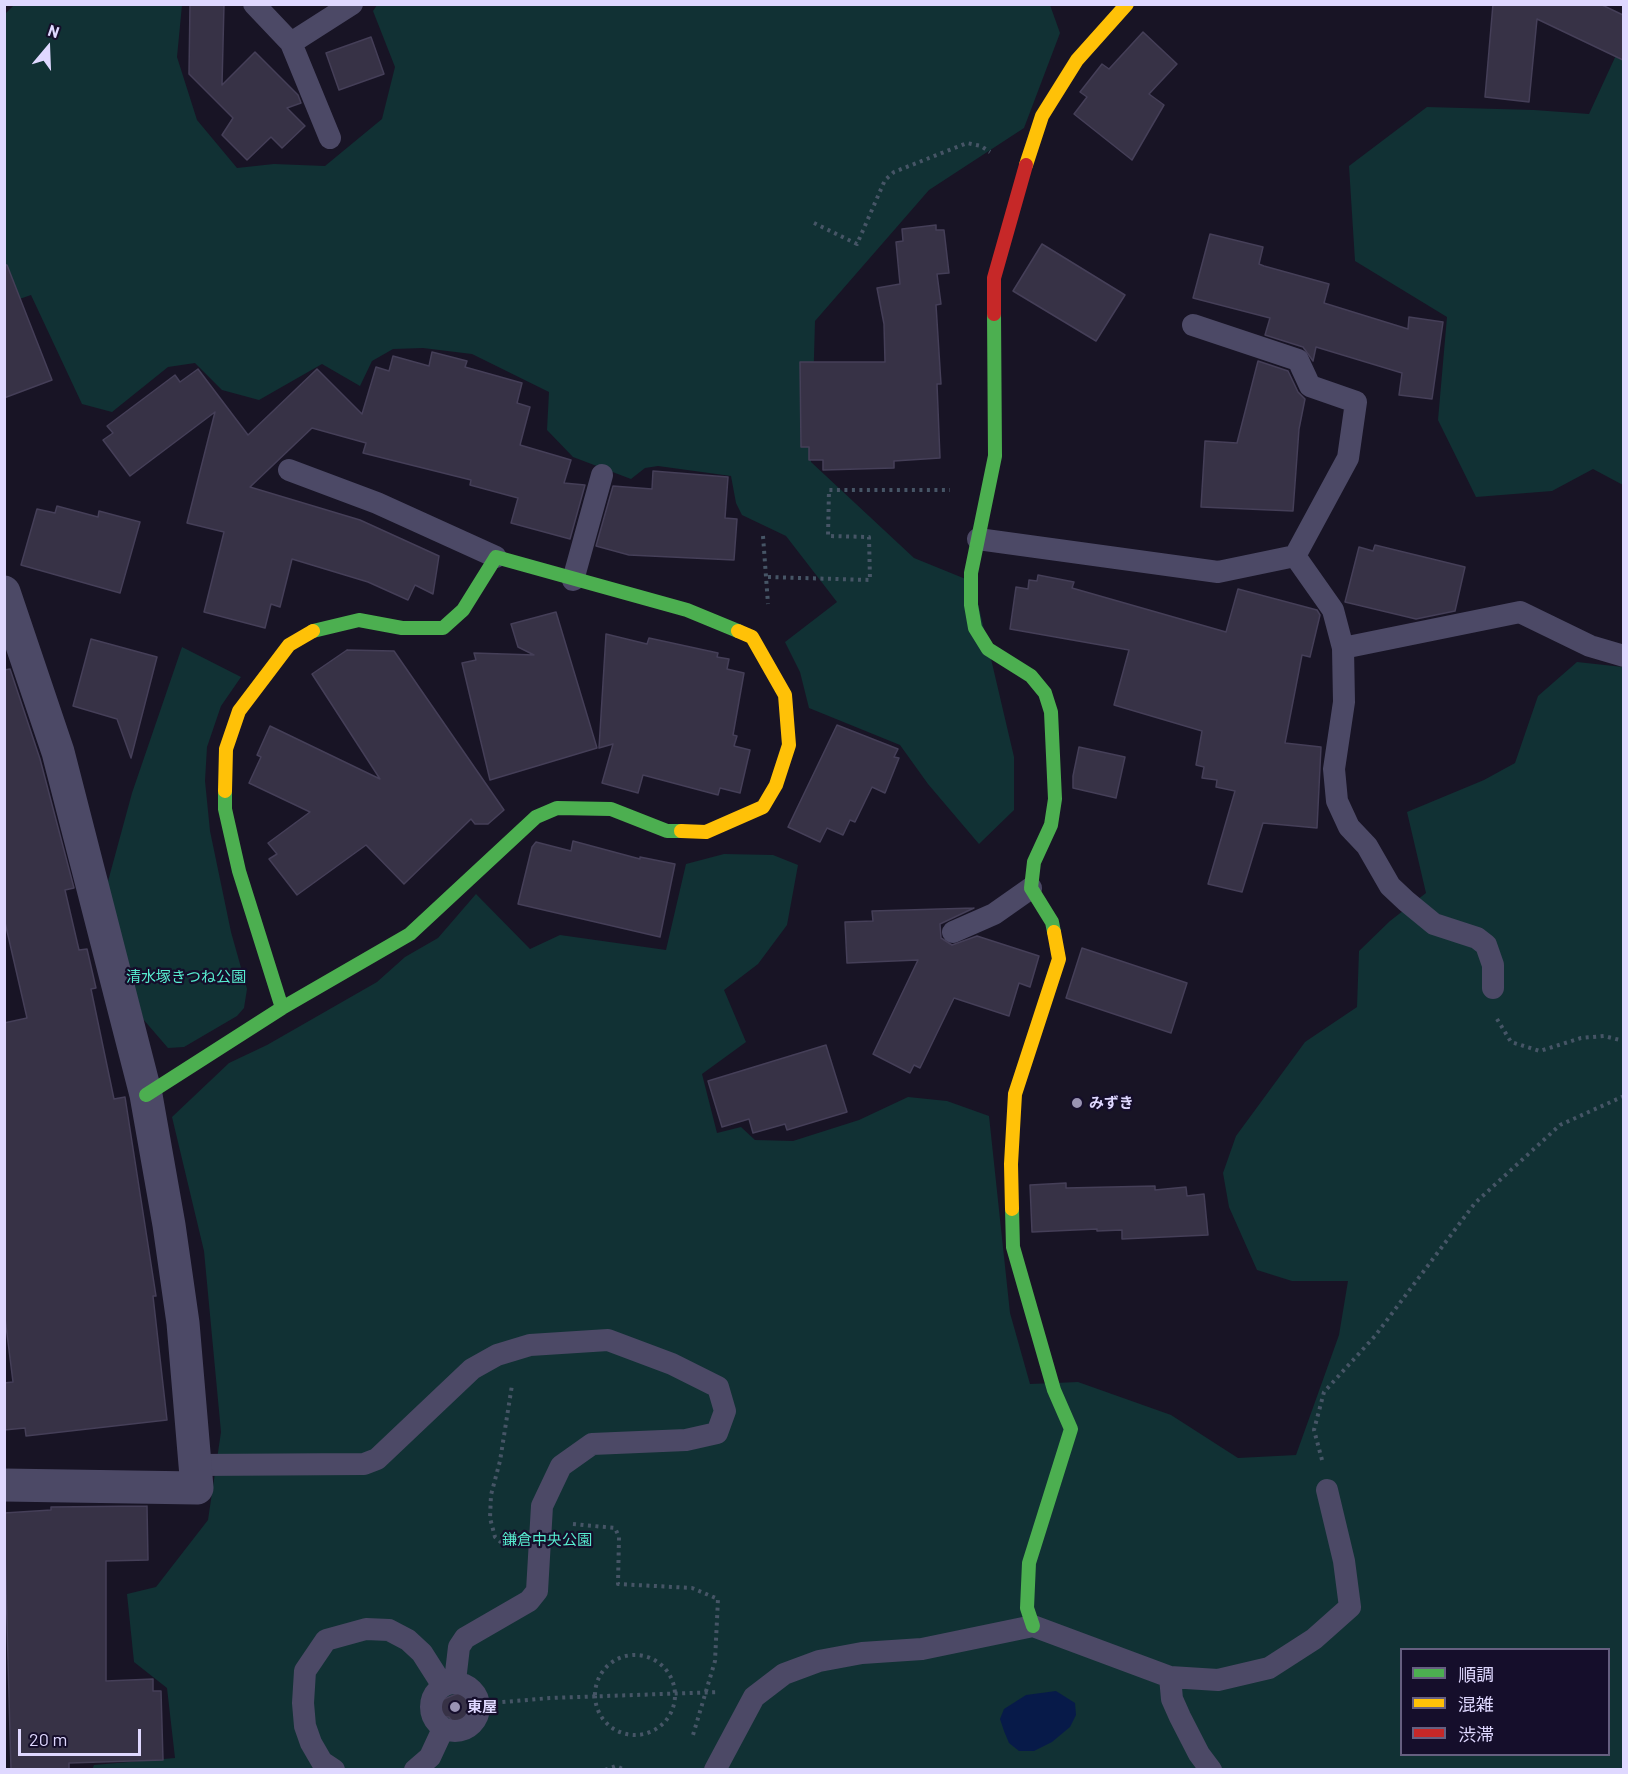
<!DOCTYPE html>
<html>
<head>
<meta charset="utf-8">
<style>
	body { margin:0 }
	#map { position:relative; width:1628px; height:1774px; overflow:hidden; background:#181425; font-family:Barlow,"Noto Sans JP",sans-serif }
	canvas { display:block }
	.frame { position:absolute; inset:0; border:6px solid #dfd8ff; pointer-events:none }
	.legend { position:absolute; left:1400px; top:1648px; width:210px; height:108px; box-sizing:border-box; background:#150e2b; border:2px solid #665f80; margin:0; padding:8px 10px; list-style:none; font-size:18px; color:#dfd8ff }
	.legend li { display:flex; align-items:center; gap:12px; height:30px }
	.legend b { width:30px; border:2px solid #665f80 }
	.north { position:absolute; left:18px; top:18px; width:60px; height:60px; -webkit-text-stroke:4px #150e2b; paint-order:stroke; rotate:19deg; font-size:16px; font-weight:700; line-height:24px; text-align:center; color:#dfd8ff }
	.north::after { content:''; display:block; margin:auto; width:21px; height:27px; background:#dfd8ff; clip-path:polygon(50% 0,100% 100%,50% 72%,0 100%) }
	.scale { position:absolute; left:18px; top:1729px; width:123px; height:27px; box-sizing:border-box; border:3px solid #dfd8ff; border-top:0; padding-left:8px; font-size:18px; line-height:21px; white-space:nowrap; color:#dfd8ff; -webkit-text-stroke:4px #150e2b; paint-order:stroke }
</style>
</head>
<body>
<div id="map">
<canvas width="1628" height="1774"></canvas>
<div class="frame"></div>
<ul class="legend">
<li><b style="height:8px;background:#4caf50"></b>順調</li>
<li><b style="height:8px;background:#ffc107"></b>混雑</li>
<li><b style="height:8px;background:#c62828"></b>渋滞</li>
</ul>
<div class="north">N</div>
<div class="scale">20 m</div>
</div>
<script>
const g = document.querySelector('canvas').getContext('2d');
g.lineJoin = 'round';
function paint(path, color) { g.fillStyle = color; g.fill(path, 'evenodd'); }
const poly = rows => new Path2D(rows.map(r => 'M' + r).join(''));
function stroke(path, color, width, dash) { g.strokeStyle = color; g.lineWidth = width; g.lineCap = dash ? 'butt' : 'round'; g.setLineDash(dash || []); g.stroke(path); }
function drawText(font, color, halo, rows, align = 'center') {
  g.font = font + ' Barlow,"Noto Sans JP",sans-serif'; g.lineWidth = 4.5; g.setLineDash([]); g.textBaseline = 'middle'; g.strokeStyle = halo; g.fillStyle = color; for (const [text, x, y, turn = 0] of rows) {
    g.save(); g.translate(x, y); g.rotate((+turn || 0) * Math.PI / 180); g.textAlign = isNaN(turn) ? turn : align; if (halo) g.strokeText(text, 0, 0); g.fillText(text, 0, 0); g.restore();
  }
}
const green = poly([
	[14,5,182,5,177,57,197,120,237,168,274,164,325,166,382,119,395,67,373,11,377,5,1050,5,1060,33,1024,128,929,190,815,321,811,462,914,558,973,582,1014,757,1014,810,979,844,928,784,900,745,809,708,800,672,785,642,837,602,786,536,742,515,736,503,731,476,658,466,645,468,631,479,573,457,547,430,549,392,472,354,423,348,393,349,372,361,360,386,322,364,259,400,222,390,195,363,168,367,112,412,82,404,31,295,5,304,4,15],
	[1623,40,1623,485,1593,469,1552,491,1476,497,1438,420,1447,317,1355,261,1349,166,1427,107,1534,110,1589,114],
	[182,647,241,677,221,706,207,747,205,781,210,831,231,932,247,989,244,1008,237,1016,184,1047,168,1048,143,1019,107,885,132,793],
	[1577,662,1623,667,1623,1769,92,1770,94,1765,175,1758,167,1688,134,1662,127,1594,156,1587,208,1520,221,1432,204,1251,172,1117,229,1063,267,1045,377,982,405,957,438,938,476,894,530,949,560,935,666,950,686,864,724,854,773,855,798,865,787,925,758,964,724,990,746,1042,702,1074,717,1133,741,1127,755,1140,793,1141,859,1120,908,1097,947,1101,989,1116,1010,1313,1030,1384,1078,1382,1171,1415,1238,1458,1296,1455,1339,1335,1348,1281,1292,1281,1257,1270,1229,1207,1223,1173,1236,1136,1305,1042,1357,1007,1359,951,1390,921,1426,893,1407,812,1484,780,1515,763,1538,696],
	[1402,1650,1608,1650,1608,1754,1402,1754]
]);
const water = poly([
	[1056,1691,1075,1703,1076,1715,1070,1727,1052,1742,1034,1751,1019,1751,1009,1743,1004,1731,1000,1719,1004,1709,1026,1695]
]);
const building = poly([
	[190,4,224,4,222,85,255,52,298,95,301,103,287,108,305,126,282,148,271,137,247,160,222,135,233,118,189,74,190,4],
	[1493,4,1600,4,1623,15,1623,60,1537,19,1529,102,1485,97,1493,4],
	[1143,32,1177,64,1149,94,1164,105,1132,160,1074,114,1087,97,1080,92,1102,64,1109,69,1143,32],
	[371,37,384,74,339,90,326,53,371,37],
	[936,225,936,230,944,230,949,273,937,274,941,304,936,305,941,384,937,384,940,458,894,461,894,468,823,470,823,460,809,460,809,447,801,447,800,362,885,362,884,324,877,288,900,284,896,242,903,241,902,229,936,225],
	[1210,234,1263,247,1259,264,1264,266,1329,284,1324,303,1408,329,1409,317,1443,322,1432,399,1399,395,1402,373,1316,347,1313,361,1303,347,1265,335,1270,318,1193,298,1210,234],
	[1042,244,1125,295,1096,341,1013,291,1042,244],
	[4,265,7,265,52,380,4,398,4,265],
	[432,352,467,361,465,367,522,383,517,403,530,407,520,445,571,460,564,483,585,485,570,539,511,523,518,498,470,485,471,480,363,453,366,443,312,428,250,487,360,520,439,556,433,594,415,585,408,600,368,582,292,559,280,607,271,604,265,628,204,612,224,532,187,523,215,412,130,476,103,440,113,433,107,426,175,375,180,382,198,369,248,435,317,369,362,414,376,367,389,371,393,356,429,366,432,352],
	[1258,361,1288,371,1298,392,1305,399,1299,429,1293,511,1201,507,1205,441,1237,443,1258,361],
	[653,471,728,477,725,518,737,519,734,560,629,555,596,546,613,486,652,489,653,471],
	[57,506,98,517,99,511,140,522,120,593,21,565,37,509,55,513,57,506],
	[1375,545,1465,567,1455,611,1416,619,1345,602,1359,547,1373,551,1375,545],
	[1038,575,1074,582,1072,588,1226,632,1238,589,1317,610,1320,615,1310,657,1302,655,1285,743,1321,747,1317,828,1263,823,1242,892,1208,884,1235,791,1216,787,1217,780,1202,778,1204,767,1196,765,1202,731,1114,705,1129,650,1010,629,1016,587,1028,589,1029,580,1037,581,1038,575],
	[556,612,597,748,490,780,462,663,476,660,474,653,534,655,518,647,511,624,556,612],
	[606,634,647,644,649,638,718,653,717,657,729,659,727,669,744,673,733,735,737,736,734,746,750,750,740,793,720,788,718,795,643,775,638,793,602,783,613,744,599,748,606,634],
	[91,639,157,657,131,758,117,719,73,706,91,639],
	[347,650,394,651,504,810,488,824,475,824,471,819,404,884,366,845,297,895,269,859,277,854,268,843,310,812,249,783,261,757,257,755,270,726,380,779,312,674,347,650],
	[10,669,40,759,74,888,65,890,79,950,87,949,96,988,91,989,114,1099,125,1097,156,1296,153,1296,167,1420,26,1436,25,1428,4,1430,4,1383,13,1382,4,1310,4,1023,27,1018,4,918,4,670,10,669],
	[837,725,898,749,894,757,899,758,885,793,872,787,855,822,850,820,843,835,827,828,820,842,788,827,837,725],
	[1079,747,1125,757,1116,798,1073,788,1073,776,1079,747],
	[573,841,640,859,640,857,675,864,660,937,518,904,532,847,536,842,571,851,573,841],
	[974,908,940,924,941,938,952,945,977,936,1039,956,1030,987,1019,983,1009,1016,954,998,920,1068,914,1065,910,1073,873,1054,918,960,847,963,845,922,873,921,872,911,974,908],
	[1082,948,1187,983,1171,1033,1066,998,1082,948],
	[826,1045,847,1112,787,1130,785,1124,753,1133,749,1119,722,1127,708,1081,826,1045],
	[1066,1183,1066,1188,1155,1186,1155,1190,1186,1187,1187,1196,1204,1194,1208,1235,1122,1239,1122,1230,1097,1231,1097,1229,1032,1232,1030,1185,1066,1183],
	[147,1506,148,1560,106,1561,106,1681,153,1679,153,1691,161,1691,163,1760,69,1763,69,1770,11,1770,4,1513,51,1510,51,1507,147,1506],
	[464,1691,474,1697,473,1716,456,1726,449,1717,437,1717,437,1698,444,1699,464,1691]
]);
const path = poly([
	[814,223,857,244,885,180,894,172,967,143,981,146,990,152],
	[763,536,768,604],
	[768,577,870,580,869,537,828,536,829,490,950,490],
	[1497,1019,1511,1042,1540,1051,1581,1038,1604,1036,1624,1041],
	[1322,1460,1314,1430,1324,1392,1375,1336,1475,1203,1560,1125,1624,1096],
	[573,1524,615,1528,619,1537,618,1584,692,1588,718,1599,715,1661,693,1735],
	[508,1542,503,1544,495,1537,490,1518,491,1495,500,1461,512,1385],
	'595 1695a40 40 0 1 1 80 0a40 40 0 1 1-80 0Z',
	[480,1704,550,1698,719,1692],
	[605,1770,616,1766,625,1770]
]);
const lane = poly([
	[254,4,291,43,330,138],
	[291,43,352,4],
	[1193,325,1298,360,1310,386,1356,402,1348,458,1295,556],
	[289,470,377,503,496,557],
	[978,539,1218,572,1295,556,1333,610,1343,648,1344,702,1334,769,1337,801,1349,827,1367,846,1390,886,1406,901,1434,924,1477,938,1486,945,1493,965,1493,988],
	[573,580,602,475],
	[1343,648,1520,612,1590,646,1624,656],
	[953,932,994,914,1031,888],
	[196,1465,364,1464,377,1459,472,1369,497,1355,530,1345,608,1340,672,1364,718,1387,725,1411,717,1433,686,1440,592,1444,561,1466,542,1506,537,1591,529,1601,465,1638,459,1647,455,1681],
	[1170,1677,1172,1699,1180,1717,1199,1754,1211,1770],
	'431 1707a24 24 0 1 1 48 0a24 24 0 1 1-48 0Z',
	[334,1770,322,1762,311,1743,305,1726,303,1703,305,1671,326,1640,366,1629,389,1630,408,1640,422,1653,443,1686],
	[415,1770,430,1757,443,1729],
	[715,1770,754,1697,784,1674,819,1661,862,1653,922,1649,1033,1626,1170,1677,1218,1680,1269,1668,1314,1639,1350,1607,1344,1561,1327,1490]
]);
const street = poly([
	[4,592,58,752,146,1095,169,1225,183,1323,197,1488,4,1485]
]);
const fast = poly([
	[994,314,995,456,971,573,971,605,975,628,988,649,1031,676,1045,693,1051,712,1055,799,1051,825,1034,862,1031,888,1052,922,1054,932],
	[313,631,359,620,402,628,443,628,463,610,496,557,687,610,738,631],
	[225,791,225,809,239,871,282,1008],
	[146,1095,282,1008,410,934,536,817,557,808,611,809,667,831,681,831],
	[1012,1209,1013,1247,1054,1390,1071,1429,1029,1563,1027,1608,1033,1626]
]);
const slow = poly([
	[1026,165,1042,116,1077,60,1127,4],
	[225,791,226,749,239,711,289,645,313,631],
	[681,831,706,832,763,807,776,785,789,745,785,695,752,637,738,631],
	[1012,1209,1011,1164,1015,1094,1059,959,1054,932]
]);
const jam = poly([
	[994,314,994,278,1026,165]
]);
const markers = [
	[1077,1103,6,"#9993b3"],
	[455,1707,6,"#9993b3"]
];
const parkNames = [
	["清水塚きつね公園",186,977],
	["鎌倉中央公園",547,1540]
];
const poiNames = [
	["みずき",1089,1103],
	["東屋",467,1707]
];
paint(green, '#113134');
paint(water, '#071a49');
paint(building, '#373246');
stroke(building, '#453f58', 1.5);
stroke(path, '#465566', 4, [3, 4.5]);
stroke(lane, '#4c4966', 22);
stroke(street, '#4c4966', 33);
stroke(fast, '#4caf50', 14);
stroke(slow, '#ffc107', 14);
stroke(jam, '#c62828', 14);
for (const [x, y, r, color] of markers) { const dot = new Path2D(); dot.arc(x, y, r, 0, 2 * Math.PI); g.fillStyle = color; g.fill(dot); stroke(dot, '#150e2b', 2); }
drawText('15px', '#57eccf', '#150e2b', parkNames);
drawText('bold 15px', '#dfd8ff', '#150e2b', poiNames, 'left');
</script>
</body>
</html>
